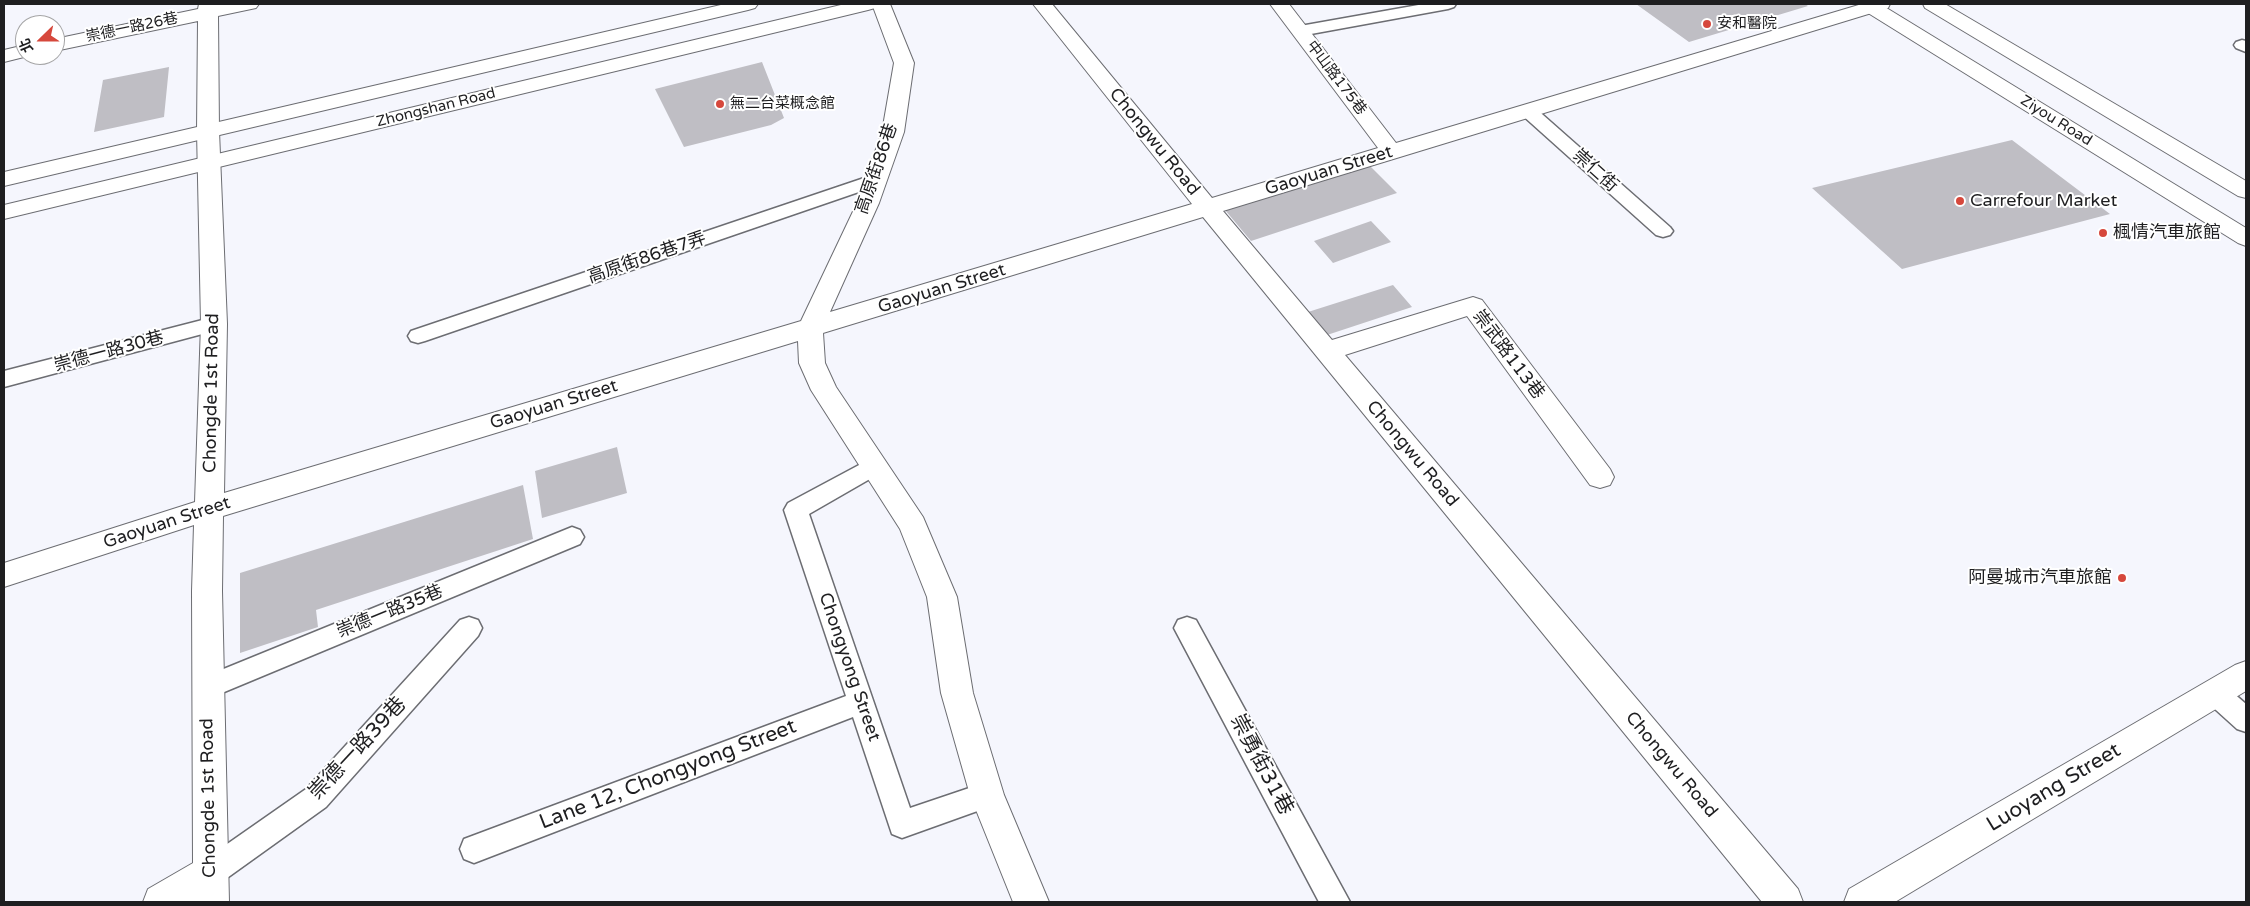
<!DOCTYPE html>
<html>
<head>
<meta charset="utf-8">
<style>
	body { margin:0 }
	#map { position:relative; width:2250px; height:906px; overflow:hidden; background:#f5f6fd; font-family:"Varela Round","Noto Sans TC",sans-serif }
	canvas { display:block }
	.frame { position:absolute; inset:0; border:5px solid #1e1e20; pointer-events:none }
	.north { position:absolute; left:15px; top:15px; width:50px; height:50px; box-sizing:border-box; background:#fff; border:1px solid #a5a5a6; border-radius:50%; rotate:248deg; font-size:14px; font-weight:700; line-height:20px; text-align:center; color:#1e1e20 }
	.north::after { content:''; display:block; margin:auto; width:18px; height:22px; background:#d6483c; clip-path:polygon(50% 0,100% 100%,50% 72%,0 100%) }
</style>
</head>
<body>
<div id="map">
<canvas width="2250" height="906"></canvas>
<div class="frame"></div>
<div class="north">北</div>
</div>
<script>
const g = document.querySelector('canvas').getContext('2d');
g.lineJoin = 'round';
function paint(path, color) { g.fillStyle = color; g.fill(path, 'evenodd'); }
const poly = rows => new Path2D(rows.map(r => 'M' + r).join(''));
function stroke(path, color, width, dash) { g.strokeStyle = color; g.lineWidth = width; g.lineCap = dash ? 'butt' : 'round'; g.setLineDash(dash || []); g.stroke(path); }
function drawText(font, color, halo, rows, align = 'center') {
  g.font = font + ' "Varela Round","Noto Sans TC",sans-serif'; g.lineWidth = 4; g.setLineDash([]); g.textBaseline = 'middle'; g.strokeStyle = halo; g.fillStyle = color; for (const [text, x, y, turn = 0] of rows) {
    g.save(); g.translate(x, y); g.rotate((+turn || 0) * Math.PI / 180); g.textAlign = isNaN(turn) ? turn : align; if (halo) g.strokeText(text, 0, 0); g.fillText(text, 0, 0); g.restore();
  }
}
const building = poly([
	[1636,4,1805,4,1808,6,1689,42],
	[762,62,784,118,771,125,684,147,655,89],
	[169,67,164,117,94,132,103,80],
	[2012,140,2110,214,1902,269,1812,188],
	[1369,165,1397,193,1251,241,1225,210],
	[1371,221,1391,242,1333,263,1314,241],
	[1393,285,1412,307,1327,335,1308,312],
	[617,447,627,493,542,518,535,471],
	[523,485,533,539,316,610,318,627,240,653,240,573]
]);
const service = poly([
	[1424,4,1456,4,1454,7,1448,9,1300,36,1294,34,1292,31,1294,28,1300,26,1424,4],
	[2242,40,2246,41,2246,52,2236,48,2234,45,2236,42,2242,40],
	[1528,106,1534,107,1670,227,1673,231,1670,235,1663,237,1656,235,1522,115,1519,111,1522,107,1528,106],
	[876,174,882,176,885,180,882,184,425,341,418,343,411,341,408,336,411,331,876,174],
	[214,317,221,319,224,324,221,329,4,387,4,371,214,317],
	[874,457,882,460,885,466,882,472,809,514,910,808,987,782,997,786,1001,795,997,804,902,838,892,834,853,717,474,863,464,859,460,849,464,839,846,696,784,510,788,503,874,457],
	[572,527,580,530,584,537,580,544,217,695,208,699,199,695,195,687,199,679,572,527],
	[469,617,478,620,482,628,478,636,326,807,220,883,210,887,200,883,196,873,200,863,306,789,460,620,469,617],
	[1187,617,1196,620,1350,902,1319,902,1174,628,1178,620,1187,617],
	[2215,681,2224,685,2246,704,2246,732,2237,729,2206,701,2202,693,2206,685,2215,681]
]);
const minor = poly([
	[199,4,259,4,256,8,218,16,219,131,227,324,224,493,801,321,857,203,882,132,894,63,872,4,890,4,914,63,904,132,879,203,830,312,1192,204,1033,4,1052,4,1212,198,1378,148,1270,4,1289,4,1396,143,1862,4,1890,4,1888,8,1223,211,1332,340,1473,297,1482,300,1610,469,1614,477,1610,485,1600,488,1590,485,1467,316,1345,355,1798,889,1803,902,1762,902,1203,217,823,333,825,363,836,387,923,517,957,597,973,693,1004,795,1049,902,1013,902,970,795,941,693,927,597,900,529,811,390,799,363,798,341,223,516,222,591,229,902,143,902,148,889,193,863,192,591,194,525,4,587,4,563,195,502,201,324,197,131,198,21,55,51,55,39,198,9,199,4],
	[25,45,25,55,32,55,4,62,4,50,25,45],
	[2246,661,2246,691,1895,902,1844,902,1849,889,2235,665,2246,661]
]);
const tertiary = poly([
	[725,4,758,4,755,8,748,10,4,186,4,172,725,4],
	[845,4,878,4,875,8,868,10,4,219,4,205,845,4],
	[1858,4,1880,4,2246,228,2246,246,2238,243,1860,8,1858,4],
	[1923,4,1945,4,2246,181,2246,198,2238,196,1925,8,1923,4]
]);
const markers = [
	[1707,24,5,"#d6483c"],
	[720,104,5,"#d6483c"],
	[1960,201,5,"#d6483c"],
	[2103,233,5,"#d6483c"],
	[2122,578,5,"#d6483c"]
];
const farPoinames = [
	["安和醫院",1717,24],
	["無二台菜概念館",730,104]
];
const farStreetnames = [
	["崇德一路26巷",132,28,-12],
	["中山路175巷",1336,78,53],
	["Zhongshan Road",436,108,-14],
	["Ziyou Road",2056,121,32]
];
const streetNames = [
	["Chongwu Road",1154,142,51],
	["高原街86巷",877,169,-71],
	["Gaoyuan Street",1329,171,-17],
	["崇仁街",1595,171,42],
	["高原街86巷7弄",647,258,-19],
	["Gaoyuan Street",942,289,-17],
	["崇德一路30巷",109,352,-15],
	["崇武路113巷",1508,355,53],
	["Chongde 1st Road",212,393,-89],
	["Gaoyuan Street",554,405,-17],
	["Chongwu Road",1412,454,50],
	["Gaoyuan Street",167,523,-18],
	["崇德一路35巷",390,612,-22],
	["Chongyong Street",849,667,71],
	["Chongwu Road",1671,765,50],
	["Chongde 1st Road",209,798,-91]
];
const poiNames = [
	["Carrefour Market",1970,201],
	["楓情汽車旅館",2113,233],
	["阿曼城市汽車旅館",2112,578,"right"]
];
const nearStreetnames = [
	["崇德一路39巷",358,749,-47],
	["崇勇街31巷",1261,765,62],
	["Lane 12, Chongyong Street",668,775,-21],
	["Luoyang Street",2054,788,-31]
];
paint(building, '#bfbec4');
stroke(service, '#6c6d72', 3);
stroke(minor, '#6c6d72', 2);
stroke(tertiary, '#6c6d72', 2);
paint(service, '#fff');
paint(minor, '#fff');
paint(tertiary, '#fff');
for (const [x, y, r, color] of markers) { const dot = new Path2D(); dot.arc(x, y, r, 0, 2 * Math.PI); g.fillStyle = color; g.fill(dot); stroke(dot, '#fff', 2); }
drawText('15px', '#1e1e20', '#fff', farPoinames, 'left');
drawText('15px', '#1e1e20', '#fff', farStreetnames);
drawText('18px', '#1e1e20', '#fff', streetNames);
drawText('18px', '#1e1e20', '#fff', poiNames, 'left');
drawText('21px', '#1e1e20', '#fff', nearStreetnames);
</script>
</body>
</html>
